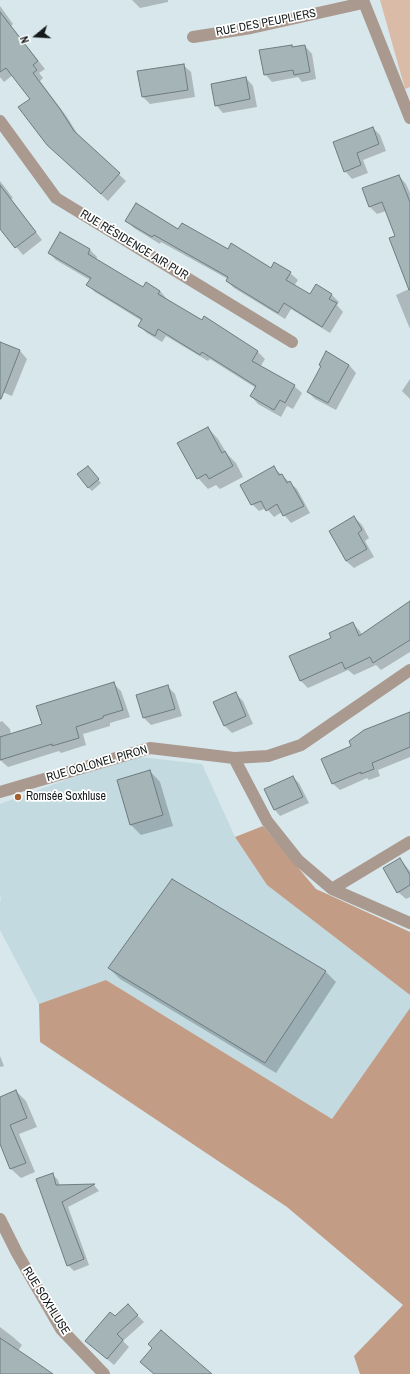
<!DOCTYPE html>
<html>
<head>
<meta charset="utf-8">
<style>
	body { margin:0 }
	#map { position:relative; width:410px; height:1374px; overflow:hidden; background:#d7e7eb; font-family:"Archivo Narrow",sans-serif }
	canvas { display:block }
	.north { position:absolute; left:16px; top:16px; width:40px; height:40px; -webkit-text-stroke:3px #fff; paint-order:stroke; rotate:252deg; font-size:11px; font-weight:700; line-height:16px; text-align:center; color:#141a1b }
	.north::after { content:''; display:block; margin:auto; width:14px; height:18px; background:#141a1b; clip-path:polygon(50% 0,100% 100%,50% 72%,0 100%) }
</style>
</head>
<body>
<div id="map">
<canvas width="410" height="1374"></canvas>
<div class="north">N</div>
</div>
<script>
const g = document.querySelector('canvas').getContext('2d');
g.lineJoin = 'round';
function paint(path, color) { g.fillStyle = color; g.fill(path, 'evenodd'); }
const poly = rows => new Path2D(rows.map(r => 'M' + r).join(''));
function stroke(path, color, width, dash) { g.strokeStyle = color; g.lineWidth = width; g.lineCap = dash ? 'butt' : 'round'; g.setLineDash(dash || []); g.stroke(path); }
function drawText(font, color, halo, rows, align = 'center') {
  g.font = font + ' "Archivo Narrow",sans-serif'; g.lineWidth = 3.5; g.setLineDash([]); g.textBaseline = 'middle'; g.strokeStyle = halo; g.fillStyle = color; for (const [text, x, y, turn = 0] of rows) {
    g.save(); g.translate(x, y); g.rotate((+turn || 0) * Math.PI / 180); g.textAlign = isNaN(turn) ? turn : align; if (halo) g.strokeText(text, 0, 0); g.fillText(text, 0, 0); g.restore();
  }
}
const built = poly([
	[131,756,202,764,235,837,267,885,410,995,410,1008,332,1119,106,980,39,1004,0,930,0,901,1,900,0,895,0,804]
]);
const green = poly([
	[380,0,410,0,410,87,405,89]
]);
const forest = poly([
	[263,826,316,889,410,932,410,995,267,885,235,837],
	[106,980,332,1119,410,1008,410,1374,360,1374,354,1356,403,1305,287,1207,40,1042,39,1004]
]);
const shadow = poly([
	[132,0,168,0,168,2,140,8],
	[0,6,13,24,11,26,45,69,39,73,43,78,40,81,67,117,80,138,126,181,108,201,56,152,31,99,13,75,4,82,0,77],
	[305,46,312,54,316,79,302,82,298,77,272,82,265,74,293,48],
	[183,65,191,72,195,97,150,104,143,97,139,72],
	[246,78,253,86,257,107,223,113,216,105],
	[373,128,380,135,386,151,363,160,368,173,352,179,345,171],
	[399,176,406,184,410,193,410,329,396,295,409,289,396,236,386,211,377,214,370,207,363,189],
	[0,181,13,198,11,199,42,240,23,255,0,227],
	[127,221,179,230,271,269,290,273,298,280,294,286,311,296,332,295,339,302,337,305,343,312,330,333,291,309,285,319,234,288,227,281,228,279,161,242,160,244,134,228],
	[61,233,90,250,97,257,96,260,143,288,146,284,160,291,167,299,166,300,257,351,265,359,260,367,294,386,302,393,293,409,287,406,281,417,258,404,251,396,256,388,210,359,208,361,166,336,162,342,147,333,139,326,142,321,95,292,88,285,90,280,56,260,49,253],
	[0,343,20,351,27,359,12,396,0,391],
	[326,353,349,365,356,373,336,410,315,399,308,392,322,367],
	[410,379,410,399,402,391],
	[208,428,218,439,227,454,236,463,243,477,220,489,216,485,208,489,198,478],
	[274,468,297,489,310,513,291,523,282,512,274,517,266,508,259,511,252,504],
	[91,471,101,483,92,491,88,487],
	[354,517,362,525,369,538,365,541,374,557,354,568,346,561],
	[410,603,410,652,381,670,376,665,354,675,348,670,308,688,301,681,332,638,352,623,360,631,362,635],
	[114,684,121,691,130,717,110,723,110,726,83,734,86,745,61,753,59,751,8,767,0,760,0,722,2,721,10,729,11,735,43,725],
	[167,686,175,694,182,716,151,725,144,718],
	[236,694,243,701,253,724,232,733,225,726,215,703],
	[410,713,410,757,378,770,380,776,369,780,367,778,340,790,333,784,352,747],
	[150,771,160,782,173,826,141,835,131,825],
	[293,777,299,783,309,803,280,816,275,810],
	[400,859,410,871,410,897,406,899,398,892],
	[109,968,325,971,336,982,276,1073,120,979],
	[0,1056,4,1066,0,1067],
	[16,1091,26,1101,37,1127,19,1134,35,1172,21,1178,11,1169,0,1142,0,1098],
	[52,1174,58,1180,60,1186,94,1185,99,1191,68,1207,89,1265,74,1271,68,1265],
	[135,1313,144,1322,123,1341,129,1347,114,1365,94,1348,115,1318],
	[0,1327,13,1337,22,1345,18,1351,51,1374,6,1374,0,1363]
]);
const building = poly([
	[0,12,38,61,33,65,37,70,33,73,60,109,74,131,120,173,101,194,47,145,18,107,30,99,6,68,0,72,0,12],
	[292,45,292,47,305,45,310,72,294,75,293,70,264,75,259,50,292,45],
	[184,64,188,90,142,97,137,71,184,64],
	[246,77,250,99,215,106,211,84,246,77],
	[373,127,379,144,357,153,361,165,344,172,333,142,373,127],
	[399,175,410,202,410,290,409,290,389,238,395,236,382,202,369,207,362,188,399,175],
	[0,185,36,232,15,248,0,229,0,185],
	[136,203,178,229,182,223,228,249,231,243,271,268,274,262,291,272,286,280,310,294,316,284,332,294,329,299,337,303,322,327,284,303,278,313,226,281,228,277,154,235,152,237,125,221,136,203],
	[60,232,90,249,88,254,143,287,146,282,160,291,158,294,202,320,204,316,258,351,252,361,295,385,285,403,280,400,274,410,250,396,256,386,202,352,200,355,158,329,155,336,138,326,142,319,86,285,91,278,48,253,60,232],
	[0,342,20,350,1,399,0,399,0,342],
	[326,351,349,365,328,403,307,392,321,366,319,365,326,351],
	[208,427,222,453,225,451,233,466,209,479,206,474,197,479,177,443,208,427],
	[88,466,99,479,88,488,77,474,88,466],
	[274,466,279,475,282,474,287,483,290,481,304,506,283,516,277,504,266,511,261,501,251,505,240,485,274,466],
	[354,516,362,530,358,533,367,549,346,561,329,531,354,516],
	[410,601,410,640,373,663,370,657,345,669,342,662,300,681,289,656,331,638,329,633,353,622,359,636,410,601],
	[114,682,123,710,103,716,103,718,76,727,79,738,52,746,52,744,0,760,0,737,42,724,36,706,114,682],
	[168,685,175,709,143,718,136,695,168,685],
	[236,692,246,716,224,726,213,702,236,692],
	[410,712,410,747,372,763,374,769,361,774,361,772,332,784,321,759,351,746,349,741,364,730,410,712],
	[150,770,163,815,130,825,117,780,150,770],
	[293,776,303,797,274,810,264,789,293,776],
	[400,858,410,875,410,885,397,893,383,868,400,858],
	[172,879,326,971,265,1063,108,968,172,879],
	[16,1090,27,1118,10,1125,26,1163,10,1169,0,1144,0,1097,16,1090],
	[53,1173,56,1185,95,1184,62,1202,84,1259,67,1266,36,1179,53,1173],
	[128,1304,138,1315,117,1334,123,1340,107,1359,85,1341,110,1312,115,1316,128,1304],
	[161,1330,212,1374,154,1374,140,1362,152,1348,148,1344,161,1330],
	[0,1338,30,1358,53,1374,0,1374,0,1338]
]);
const minor = poly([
	[363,0,410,118],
	[193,37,251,28,363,3],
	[0,121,56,198,292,342],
	[234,758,267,821,298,860,332,889,410,923],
	[0,792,150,748,234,758,268,756,301,745,410,670],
	[332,889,410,842],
	[0,1219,17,1253,61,1329,104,1374]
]);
const markers = [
	[18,797,4,"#a56132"]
];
const streetNames = [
	["RUE DES PEUPLIERS",266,23,-11],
	["RUE RÉSIDENCE AIR PUR",134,245,31],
	["RUE COLONEL PIRON",97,764,-16],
	["RUE SOXHLUSE",46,1301,58]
];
const poiNames = [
	["Romsée Soxhluse",26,797]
];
paint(built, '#c2dae0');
paint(green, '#dabba8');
paint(forest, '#c29c85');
paint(shadow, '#0003');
paint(building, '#a5b4b7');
stroke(building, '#6e7c80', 1);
stroke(minor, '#aa998f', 12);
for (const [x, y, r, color] of markers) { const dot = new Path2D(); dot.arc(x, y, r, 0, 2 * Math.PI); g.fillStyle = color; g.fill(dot); stroke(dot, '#fff', 1.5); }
drawText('12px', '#141a1b', '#fff', streetNames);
drawText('12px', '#141a1b', '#fff', poiNames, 'left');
</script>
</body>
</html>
